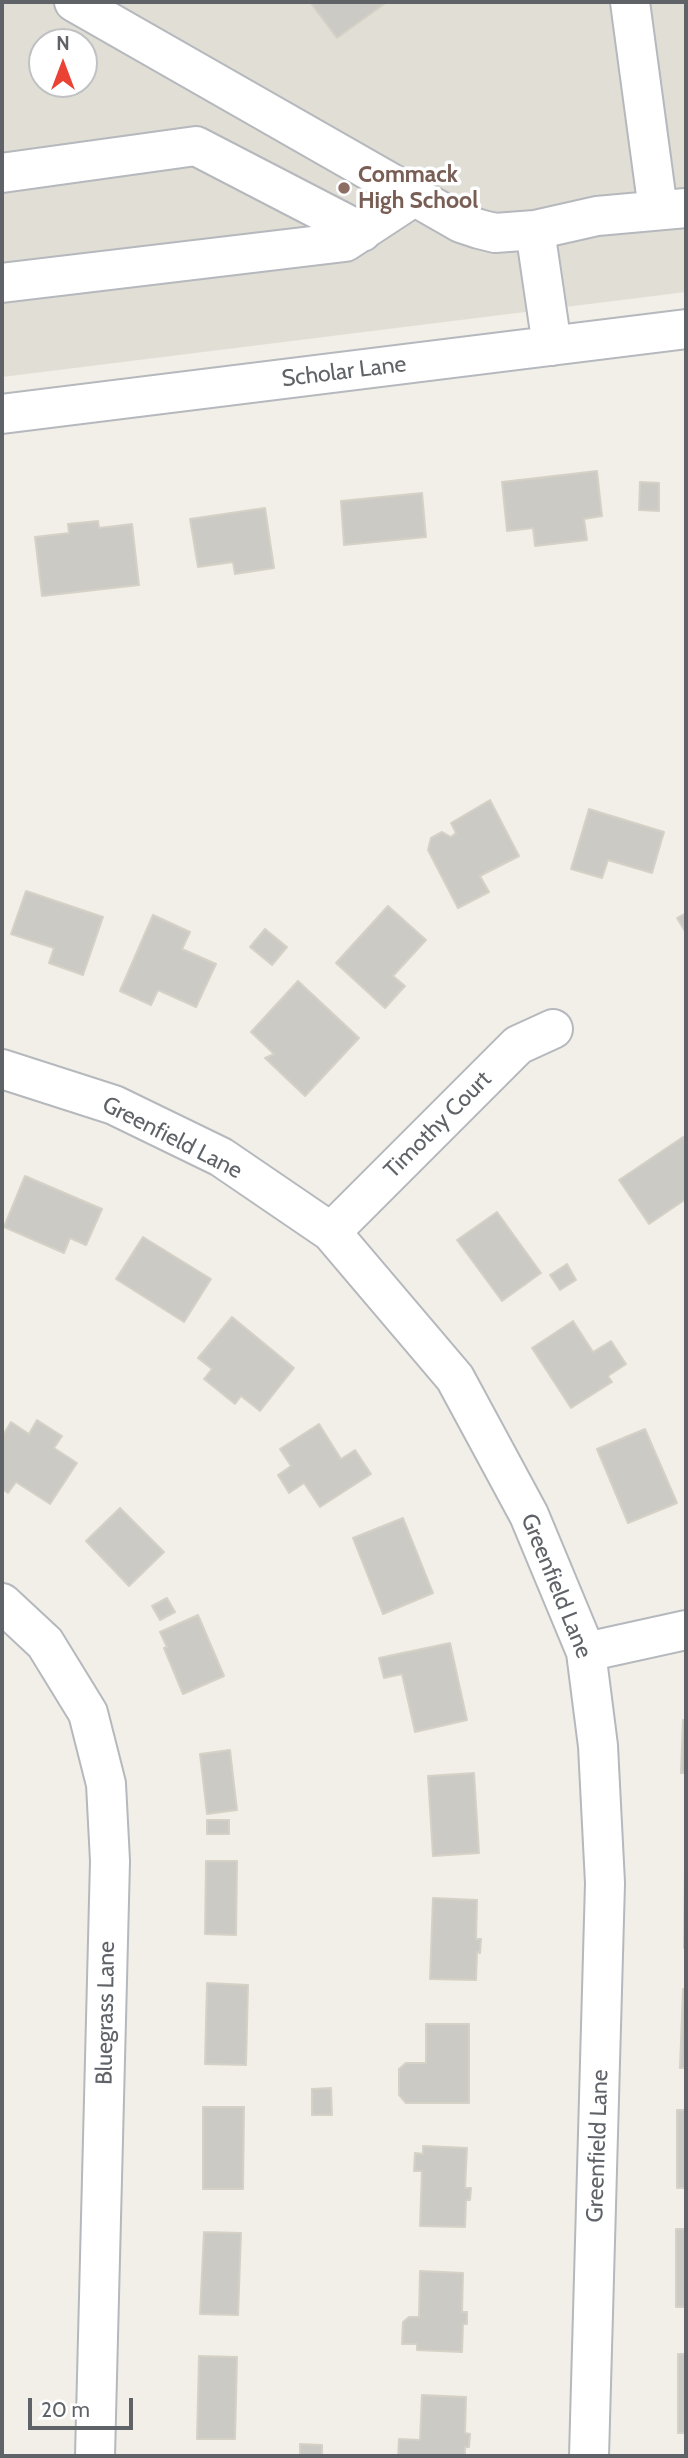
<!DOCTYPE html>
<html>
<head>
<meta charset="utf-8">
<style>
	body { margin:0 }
	#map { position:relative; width:688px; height:2458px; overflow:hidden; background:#f1efe8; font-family:Cabin,sans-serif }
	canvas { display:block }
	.frame { position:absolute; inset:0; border:4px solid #5f6368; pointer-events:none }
	.north { position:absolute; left:28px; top:28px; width:70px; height:70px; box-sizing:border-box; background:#fff; border:2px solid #bfc1c3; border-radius:50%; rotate:0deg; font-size:19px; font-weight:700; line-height:28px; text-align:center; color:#5f6368 }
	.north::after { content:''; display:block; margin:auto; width:24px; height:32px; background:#ea4335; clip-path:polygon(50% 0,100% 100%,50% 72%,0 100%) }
	.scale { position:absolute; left:28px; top:2398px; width:105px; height:32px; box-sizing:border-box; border:4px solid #5f6368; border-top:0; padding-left:9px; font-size:21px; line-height:24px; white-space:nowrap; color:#5f6368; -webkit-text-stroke:5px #fff; paint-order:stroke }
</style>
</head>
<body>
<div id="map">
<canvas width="688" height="2458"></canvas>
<div class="frame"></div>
<div class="north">N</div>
<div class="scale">20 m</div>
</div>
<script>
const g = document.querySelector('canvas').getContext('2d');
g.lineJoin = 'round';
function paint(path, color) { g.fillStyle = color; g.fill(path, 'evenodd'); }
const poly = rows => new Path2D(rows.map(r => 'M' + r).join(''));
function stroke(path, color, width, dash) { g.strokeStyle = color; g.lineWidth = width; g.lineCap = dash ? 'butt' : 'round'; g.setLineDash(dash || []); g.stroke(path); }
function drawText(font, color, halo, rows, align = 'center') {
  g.font = font + ' Cabin,sans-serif'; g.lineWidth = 7; g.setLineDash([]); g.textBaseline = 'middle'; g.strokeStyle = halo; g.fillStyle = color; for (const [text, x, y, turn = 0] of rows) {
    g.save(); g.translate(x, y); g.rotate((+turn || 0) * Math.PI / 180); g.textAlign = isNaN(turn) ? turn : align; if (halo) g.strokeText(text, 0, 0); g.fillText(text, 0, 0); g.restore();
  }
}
const education = poly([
	[2,2,686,2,686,292,2,377],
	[42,42,84,42,84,84,42,84]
]);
const building = poly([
	[310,2,387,2,337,38,310,2],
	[597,471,602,516,584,519,587,540,535,546,533,528,507,531,502,482,597,471],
	[640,482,659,483,659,511,639,510,640,482],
	[422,493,426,537,344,545,341,501,422,493],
	[265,508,274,568,235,574,233,562,198,567,190,519,265,508],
	[98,521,99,528,132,524,139,585,42,596,35,537,69,533,68,524,98,521],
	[490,800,519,856,480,876,489,892,458,908,428,850,431,838,442,832,451,837,456,833,451,823,490,800],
	[589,809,664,832,652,873,608,860,602,878,571,869,589,809],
	[26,891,103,917,83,975,49,963,54,948,11,934,26,891],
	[388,906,426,940,393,976,405,986,385,1008,336,963,388,906],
	[686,913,686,933,677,918,686,913],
	[153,915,190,932,182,949,216,964,196,1007,158,990,151,1005,120,991,153,915],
	[265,929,287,947,272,965,250,947,265,929],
	[298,981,359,1038,305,1096,265,1058,274,1054,251,1032,298,981],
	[683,1137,686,1142,686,1199,649,1224,619,1180,683,1137],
	[25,1176,102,1209,86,1245,70,1238,64,1253,4,1227,25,1176],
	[497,1212,541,1273,502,1301,457,1240,497,1212],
	[143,1237,211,1279,184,1322,116,1279,143,1237],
	[567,1264,576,1280,560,1290,550,1275,567,1264],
	[232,1317,294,1368,260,1411,241,1396,235,1404,204,1379,212,1369,198,1358,232,1317],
	[573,1321,593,1352,611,1341,626,1364,608,1376,612,1382,571,1408,532,1348,573,1321],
	[37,1420,62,1436,54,1448,77,1463,50,1504,16,1482,8,1493,2,1489,2,1437,11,1422,29,1434,37,1420],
	[319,1424,341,1459,355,1450,371,1474,320,1507,304,1483,289,1493,278,1475,291,1466,280,1449,319,1424],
	[645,1429,677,1503,628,1523,597,1449,645,1429],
	[120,1508,164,1552,129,1586,86,1541,120,1508],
	[403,1518,433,1593,383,1614,353,1538,403,1518],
	[167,1598,175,1612,160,1620,152,1606,167,1598],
	[198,1615,224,1676,183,1694,164,1648,167,1647,160,1632,198,1615],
	[450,1643,467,1720,415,1732,402,1674,384,1678,379,1658,450,1643],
	[683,1720,686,1720,686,1773,681,1773,683,1720],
	[230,1750,237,1810,207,1814,200,1754,230,1750],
	[474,1773,479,1853,433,1856,428,1776,474,1773],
	[207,1820,229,1820,229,1834,207,1834,207,1820],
	[206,1861,237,1861,236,1935,205,1934,206,1861],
	[685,1869,686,1869,686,1948,684,1948,685,1869],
	[433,1898,477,1900,476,1939,481,1939,480,1953,477,1952,476,1980,430,1979,433,1898],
	[207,1983,248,1985,246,2065,205,2064,207,1983],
	[683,1989,686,1989,686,2068,680,2068,683,1989],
	[426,2024,469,2024,469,2103,406,2103,399,2095,399,2069,406,2063,426,2063,426,2024],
	[331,2088,332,2115,312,2115,312,2089,331,2088],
	[203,2107,244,2107,243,2189,203,2189,203,2107],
	[677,2110,686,2110,686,2188,677,2188,677,2110],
	[423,2146,467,2148,465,2188,471,2188,470,2200,466,2200,465,2227,420,2226,422,2171,414,2171,415,2153,423,2154,423,2146],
	[676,2229,686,2229,686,2307,676,2307,676,2229],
	[204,2232,241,2233,238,2315,200,2314,204,2232],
	[420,2271,463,2273,462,2312,467,2312,467,2324,463,2324,462,2352,417,2350,417,2344,402,2344,403,2322,409,2317,419,2317,420,2271],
	[678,2354,686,2354,686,2433,678,2433,678,2354],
	[199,2356,237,2357,235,2439,197,2439,199,2356],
	[422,2395,466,2397,465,2433,470,2434,469,2447,465,2447,465,2456,398,2456,399,2439,420,2440,422,2395],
	[300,2444,322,2445,322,2456,300,2456,300,2444]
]);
const minor = poly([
	[74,2,461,223,479,229,495,233,535,230,597,216,686,208],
	[630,2,658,210],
	[2,173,196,146,362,232],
	[535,230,552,346],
	[2,283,345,242,415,196],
	[2,414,686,329],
	[2,1069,114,1105,221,1157,331,1232,455,1378,529,1515,586,1652,598,1746,605,1883,589,2456],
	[331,1232,518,1045,553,1029],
	[2,1603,45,1643,88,1713,106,1784,110,1861,95,2456],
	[586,1652,686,1630]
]);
const markers = [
	[344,188,7,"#8d6e63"]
];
const educationNames = [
	["Commack",358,175],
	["High School",358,201]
];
const streetNames = [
	["Scholar Lane",344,372,-7],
	["Timothy Court",438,1125,-45],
	["Greenfield Lane",172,1138,27],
	["Greenfield Lane",556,1586,68],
	["Bluegrass Lane",106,2013,-89],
	["Greenfield Lane",598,2146,-88]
];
paint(education, '#e1ded6');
paint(building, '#cccac5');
stroke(building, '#d6d1c6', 2);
stroke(minor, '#b5b8bc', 42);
stroke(minor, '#fff', 38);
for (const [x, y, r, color] of markers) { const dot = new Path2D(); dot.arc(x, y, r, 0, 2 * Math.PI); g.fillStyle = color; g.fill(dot); stroke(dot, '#fff', 2.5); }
drawText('bold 23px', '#785e54', '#fff', educationNames, 'left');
drawText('23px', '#5f6368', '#fff', streetNames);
</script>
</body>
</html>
